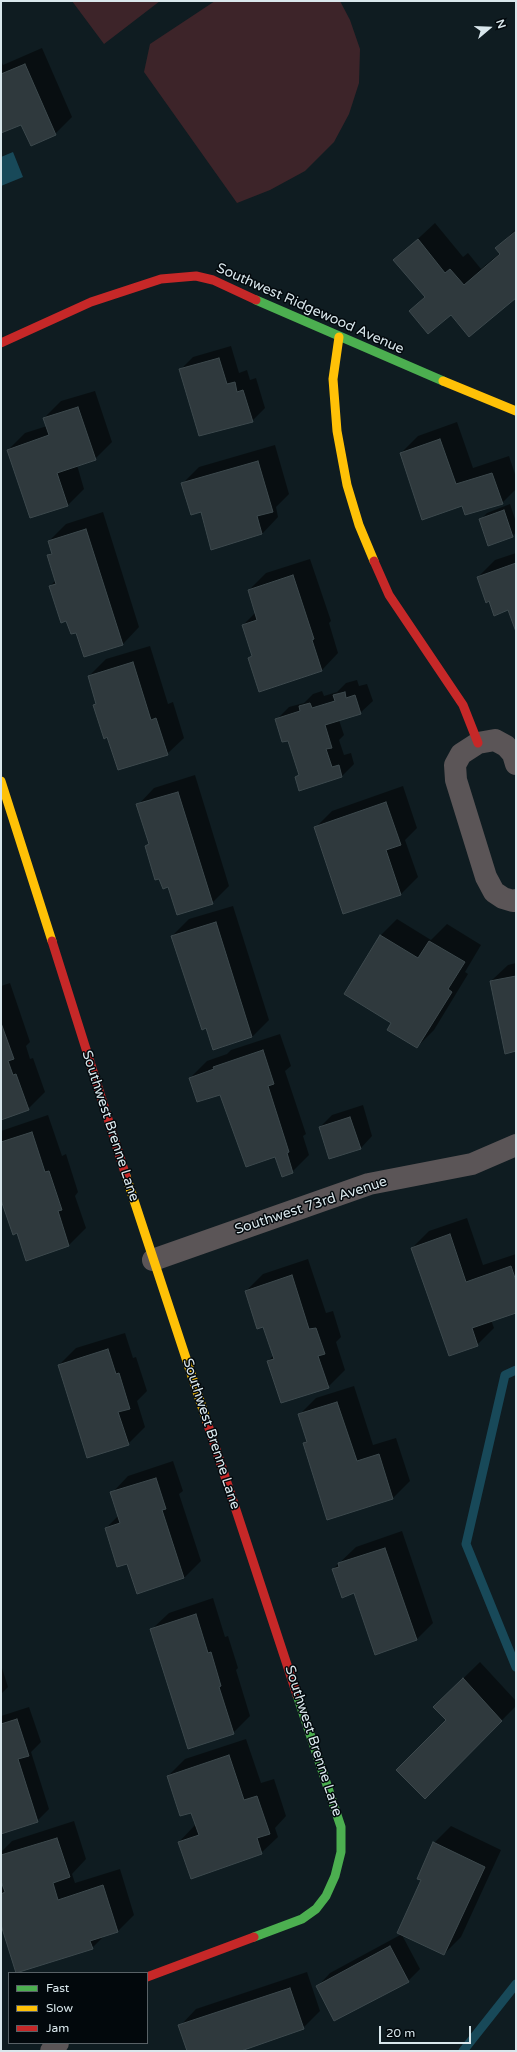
<!DOCTYPE html>
<html>
<head>
<meta charset="utf-8">
<style>
	body { margin:0 }
	#map { position:relative; width:517px; height:2052px; overflow:hidden; background:#0f1c21; font-family:"Varela Round",sans-serif }
	canvas { display:block }
	.frame { position:absolute; inset:0; border:2px solid #d9e7ec; pointer-events:none }
	.legend { position:absolute; left:8px; top:1972px; width:140px; height:72px; box-sizing:border-box; background:#02080c; border:1px solid #586166; margin:0; padding:5px 7px; list-style:none; font-size:12px; color:#d9e7ec }
	.legend li { display:flex; align-items:center; gap:8px; height:20px }
	.legend b { width:20px; border:1px solid #586166 }
	.north { position:absolute; left:469px; top:8px; width:40px; height:40px; -webkit-text-stroke:3px #02080c; paint-order:stroke; rotate:71deg; font-size:11px; font-weight:700; line-height:16px; text-align:center; color:#d9e7ec }
	.north::after { content:''; display:block; margin:auto; width:14px; height:18px; background:#d9e7ec; clip-path:polygon(50% 0,100% 100%,50% 72%,0 100%) }
	.scale { position:absolute; left:379px; top:2026px; width:92px; height:18px; box-sizing:border-box; border:2px solid #d9e7ec; border-top:0; padding-left:5px; font-size:12px; line-height:14px; white-space:nowrap; color:#d9e7ec; -webkit-text-stroke:3px #02080c; paint-order:stroke }
</style>
</head>
<body>
<div id="map">
<canvas width="517" height="2052"></canvas>
<div class="frame"></div>
<ul class="legend">
<li><b style="height:5px;background:#4caf50"></b>Fast</li>
<li><b style="height:5px;background:#ffc107"></b>Slow</li>
<li><b style="height:5px;background:#c62828"></b>Jam</li>
</ul>
<div class="north">N</div>
<div class="scale">20 m</div>
</div>
<script>
const g = document.querySelector('canvas').getContext('2d');
g.lineJoin = 'round';
function paint(path, color) { g.fillStyle = color; g.fill(path, 'evenodd'); }
const poly = rows => new Path2D(rows.map(r => 'M' + r).join(''));
function stroke(path, color, width, dash) { g.strokeStyle = color; g.lineWidth = width; g.lineCap = dash ? 'butt' : 'round'; g.setLineDash(dash || []); g.stroke(path); }
function drawText(font, color, halo, rows, align = 'center') {
  g.font = font + ' "Varela Round",sans-serif'; g.lineWidth = 3; g.setLineDash([]); g.textBaseline = 'middle'; g.strokeStyle = halo; g.fillStyle = color; for (const [text, x, y, turn = 0] of rows) {
    g.save(); g.translate(x, y); g.rotate((+turn || 0) * Math.PI / 180); g.textAlign = isNaN(turn) ? turn : align; if (halo) g.strokeText(text, 0, 0); g.fillText(text, 0, 0); g.restore();
  }
}
const green = poly([
	[72,1,160,1,104,44],
	[215,1,340,1,350,20,360,49,359,83,349,114,334,142,305,171,270,190,237,203,144,72,150,44]
]);
const water = poly([
	[13,152,23,177,1,186,1,157]
]);
const shadow = poly([
	[42,48,72,117,55,134,22,123,1,132,1,61,3,65],
	[435,223,463,257,468,253,481,269,500,253,497,248,516,229,516,296,451,314,410,311,425,296,395,260],
	[231,346,239,373,247,370,250,380,256,378,265,408,252,421,180,370,193,357],
	[95,391,112,442,95,459,77,465,84,489,67,506,8,450,25,433,47,426,44,418,61,401],
	[457,422,473,468,509,456,516,477,516,489,502,503,462,505,401,453,418,436],
	[275,445,289,494,276,507,278,517,262,534,201,511,182,484,199,467],
	[510,504,516,522,516,533,512,536,480,520,487,513],
	[103,512,139,627,123,644,77,631,50,586,56,580,48,556,52,552,49,541,66,524],
	[516,553,516,629,508,609,489,600,478,577,495,560],
	[310,559,331,621,329,623,338,653,322,670,249,658,253,654,243,625,256,612,249,590,266,573],
	[150,646,168,704,173,702,184,738,167,754,108,736,94,705,97,702,89,676,106,659],
	[357,680,359,686,367,684,373,701,360,713,339,720,344,735,339,740,344,755,351,753,354,764,342,776,300,789,296,777,299,774,289,740,276,720,289,707,304,703,313,694,322,691,324,696,337,692,346,683],
	[195,775,229,886,212,903,146,846,150,843,138,805,154,788],
	[403,786,417,828,405,840,418,877,401,894,344,913,315,828,332,811],
	[233,906,269,1020,252,1037,207,1027,172,936,189,919],
	[397,919,431,940,447,924,481,945,465,972,468,974,434,1030,417,1047,393,1022,380,936],
	[516,963,516,1050,491,981,508,965],
	[10,983,30,1042,26,1046,30,1059,33,1058,45,1092,28,1109,1,1118,1,986],
	[280,1034,291,1066,285,1071,306,1134,303,1136,309,1155,292,1172,275,1156,220,1093,190,1078,207,1061,227,1054,231,1050],
	[363,1105,372,1136,360,1149,320,1127,332,1115],
	[48,1115,62,1156,66,1154,78,1192,75,1196,86,1228,69,1245,27,1259,18,1232,1,1197,1,1131],
	[467,1218,483,1265,516,1254,516,1312,491,1320,494,1328,477,1345,412,1248,429,1231],
	[308,1259,326,1313,333,1311,341,1337,336,1342,345,1370,328,1387,268,1361,273,1356,263,1325,246,1291,263,1274],
	[125,1333,133,1358,136,1357,147,1391,137,1401,145,1427,128,1444,59,1365,76,1348],
	[354,1386,373,1445,396,1438,410,1481,393,1498,328,1519,304,1443,308,1440,299,1415,316,1398],
	[173,1461,183,1491,179,1494,201,1561,184,1578,106,1528,119,1515,112,1493,128,1476],
	[402,1531,433,1623,416,1640,355,1591,333,1569,356,1547],
	[213,1598,225,1637,228,1636,238,1668,236,1670,250,1716,233,1733,152,1629,169,1613],
	[480,1662,516,1701,516,1706,425,1798,447,1720,434,1707],
	[1,1665,8,1687,1,1694],
	[29,1707,41,1742,31,1752,49,1809,37,1821,1,1833,1,1716],
	[246,1739,261,1783,274,1779,286,1816,275,1828,278,1837,261,1853,179,1842,196,1824,192,1811,168,1776,185,1759],
	[74,1821,86,1859,72,1874,75,1883,120,1869,134,1915,117,1932,105,1935,92,1948,1,1922,1,1889,4,1886,1,1877,1,1852,12,1841],
	[451,1826,501,1850,461,1937,444,1954,402,1935,420,1969,408,1981,318,1986,330,1973,402,1934,434,1843],
	[307,1972,320,2011,303,2028,238,2051,188,2051,180,2026,196,2009]
]);
const stream = poly([
	[516,1370,505,1375,466,1544,516,1667],
	[463,2051,516,1984]
]);
const building = poly([
	[25,64,56,135,31,146,21,125,1,133,1,74,25,64],
	[516,231,516,298,469,337,451,315,428,334,409,311,425,297,393,260,418,239,445,273,450,269,464,285,500,254,495,248,516,231],
	[219,358,227,384,235,382,237,392,243,390,253,422,199,436,179,369,219,358],
	[78,407,96,460,57,473,68,506,30,518,7,450,49,435,43,418,78,407],
	[440,439,456,484,492,473,503,504,465,515,462,506,422,520,400,453,440,439],
	[258,461,273,512,257,516,262,534,211,550,201,512,191,515,181,483,258,461],
	[504,510,513,537,488,546,479,519,504,510],
	[86,529,123,645,84,657,76,633,71,634,66,621,61,623,49,586,56,584,47,555,52,554,48,541,86,529],
	[516,563,516,632,508,610,494,616,489,601,486,603,477,577,516,563],
	[293,575,314,639,312,640,322,671,259,692,248,658,252,656,242,625,257,620,248,590,293,575],
	[133,662,151,720,156,718,168,755,118,770,107,737,104,739,93,705,96,704,88,676,133,662],
	[345,692,346,698,355,695,361,714,325,725,332,748,326,749,332,767,339,765,342,777,299,791,295,777,299,775,288,741,282,742,275,719,300,711,299,706,310,703,312,708,335,701,333,695,345,692],
	[178,792,213,904,177,915,168,887,163,889,159,879,155,880,145,846,149,844,136,804,178,792],
	[386,802,401,845,386,850,401,895,343,914,314,827,386,802],
	[216,922,252,1037,213,1050,206,1028,202,1030,171,936,216,922],
	[380,935,418,958,429,941,465,962,448,989,452,992,417,1048,387,1030,391,1023,344,994,380,935],
	[516,976,516,1051,505,1054,490,981,516,976],
	[1,1023,14,1059,8,1061,13,1075,16,1074,29,1110,1,1120,1,1023],
	[263,1050,274,1084,268,1086,289,1152,287,1153,293,1173,282,1177,275,1157,246,1167,220,1095,197,1102,189,1078,214,1069,213,1067,263,1050],
	[350,1117,361,1149,329,1159,319,1127,350,1117],
	[32,1132,45,1172,49,1171,62,1210,58,1211,69,1246,26,1261,17,1233,13,1235,1,1200,1,1142,32,1132],
	[450,1234,466,1282,511,1266,516,1281,516,1313,472,1328,478,1346,449,1356,411,1248,450,1234],
	[292,1275,309,1329,316,1328,325,1354,318,1356,329,1388,281,1403,267,1361,274,1359,263,1327,257,1329,245,1291,292,1275],
	[108,1349,116,1374,119,1373,130,1409,118,1412,129,1445,87,1458,58,1365,108,1349],
	[337,1402,357,1461,379,1454,393,1499,327,1520,303,1443,307,1442,298,1414,337,1402],
	[156,1478,166,1509,162,1510,184,1578,137,1594,127,1564,117,1567,105,1528,120,1523,110,1492,156,1478],
	[385,1548,417,1640,375,1655,354,1593,342,1598,332,1569,339,1567,338,1563,385,1548],
	[196,1614,208,1653,211,1652,221,1686,219,1687,234,1734,188,1749,150,1629,196,1614],
	[463,1678,502,1721,425,1799,396,1770,446,1720,433,1707,463,1678],
	[17,1719,29,1756,18,1759,38,1822,1,1834,1,1724,17,1719],
	[229,1755,244,1800,257,1796,270,1834,257,1838,262,1854,191,1879,178,1842,199,1835,191,1813,180,1816,167,1776,229,1755],
	[57,1838,70,1877,53,1883,58,1900,103,1885,118,1932,90,1941,93,1949,16,1973,1,1925,1,1894,5,1892,1,1881,1,1855,57,1838],
	[433,1842,485,1867,444,1955,397,1933,421,1880,417,1879,433,1842],
	[390,1946,409,1982,334,2021,316,1986,390,1946],
	[290,1988,304,2029,241,2051,187,2051,178,2025,290,1988]
]);
const street = poly([
	[516,764,513,754,506,746,495,740,478,743,461,754,455,765,456,780,486,877,494,892,503,898,513,901,516,900],
	[153,1260,369,1184,472,1164,516,1145],
	[51,2051,58,2043]
]);
const fast = poly([
	[256,300,443,381],
	[254,1937,302,1919,316,1909,326,1896,335,1876,341,1852,341,1827,297,1695]
]);
const slow = poly([
	[339,337,333,379,337,431,347,485,359,525,374,561],
	[443,381,516,411],
	[1,781,52,941],
	[126,1176,207,1422]
]);
const jam = poly([
	[1,343,91,302,161,279,196,276,213,280,256,300],
	[374,561,389,595,463,705,478,743],
	[52,941,126,1176],
	[207,1422,297,1695],
	[147,1977,254,1937]
]);
const streetNames = [
	["Southwest Ridgewood Avenue",310,309,24],
	["Southwest Brenne Lane",110,1126,72],
	["Southwest 73rd Avenue",311,1206,-18],
	["Southwest Brenne Lane",211,1434,72],
	["Southwest Brenne Lane",313,1741,72]
];
paint(green, '#3d2429');
paint(water, '#184959');
paint(shadow, '#0007');
stroke(stream, '#184959', 9);
paint(building, '#2f393d');
stroke(building, '#3d494d', 1);
stroke(street, '#5b5557', 22);
stroke(fast, '#4caf50', 9);
stroke(slow, '#ffc107', 9);
stroke(jam, '#c62828', 9);
drawText('14px', '#d9e7ec', '#02080c', streetNames);
</script>
</body>
</html>
